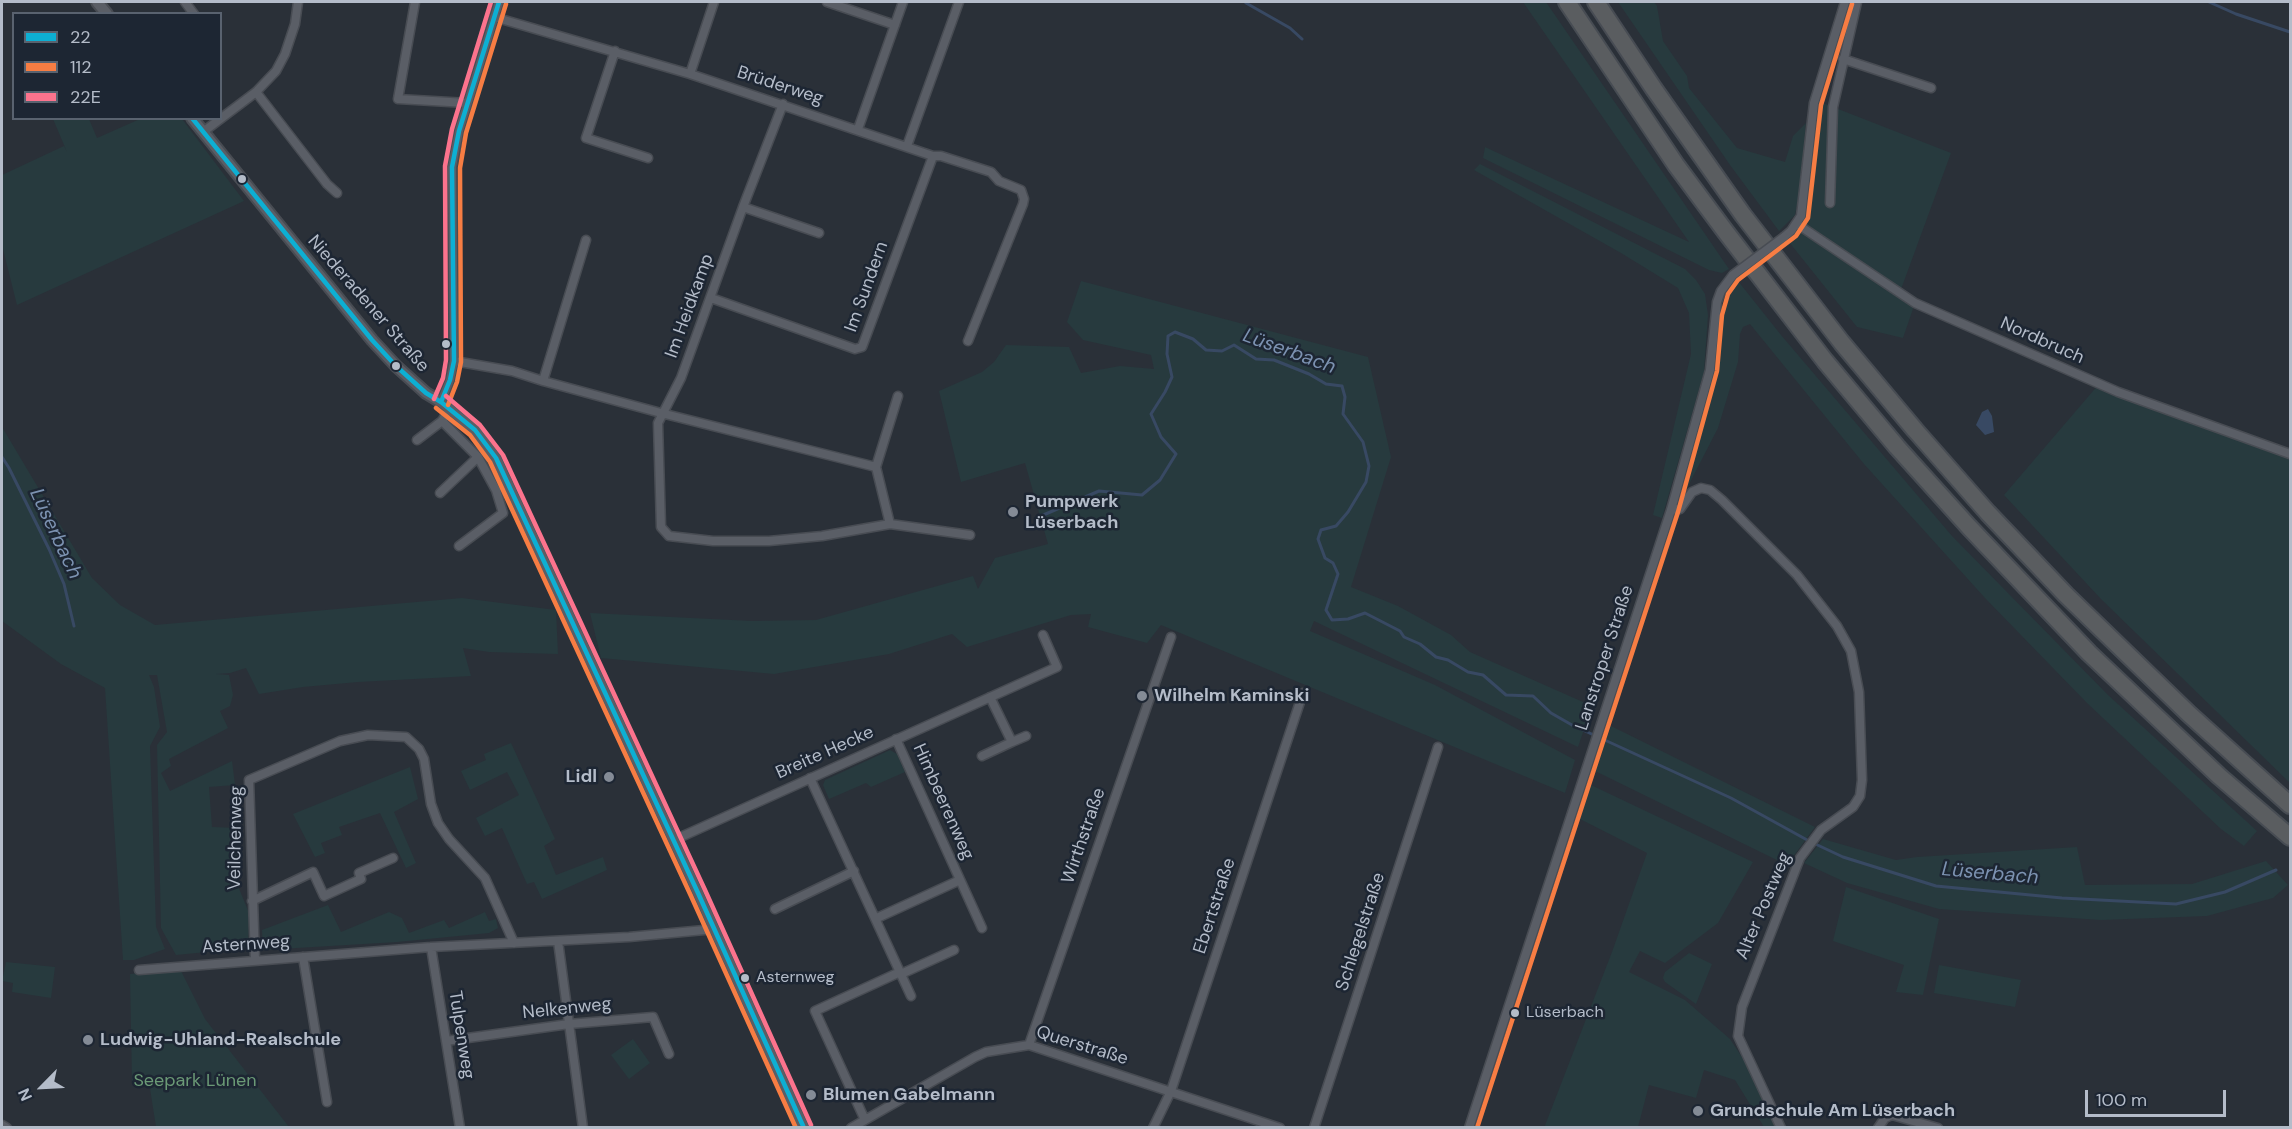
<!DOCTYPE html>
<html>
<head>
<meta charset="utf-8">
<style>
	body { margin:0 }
	#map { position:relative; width:2292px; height:1129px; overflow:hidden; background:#2a3038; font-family:"DM Sans",sans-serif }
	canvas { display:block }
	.frame { position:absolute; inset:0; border:3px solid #b4bcc9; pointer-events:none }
	.legend { position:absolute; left:12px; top:12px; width:210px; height:108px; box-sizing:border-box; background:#1d2633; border:2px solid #59626f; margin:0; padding:8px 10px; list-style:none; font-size:18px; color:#b4bcc9 }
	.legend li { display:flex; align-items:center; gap:12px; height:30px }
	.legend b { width:30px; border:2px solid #59626f }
	.north { position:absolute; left:12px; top:1057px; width:60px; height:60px; -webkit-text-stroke:4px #1d2633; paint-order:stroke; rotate:246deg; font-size:16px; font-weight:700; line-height:24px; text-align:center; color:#b4bcc9 }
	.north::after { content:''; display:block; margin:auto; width:21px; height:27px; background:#b4bcc9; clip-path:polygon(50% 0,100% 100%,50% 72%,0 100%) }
	.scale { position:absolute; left:2085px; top:1090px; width:141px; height:27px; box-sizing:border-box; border:3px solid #b4bcc9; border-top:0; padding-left:8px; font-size:18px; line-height:21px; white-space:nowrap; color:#b4bcc9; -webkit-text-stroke:4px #1d2633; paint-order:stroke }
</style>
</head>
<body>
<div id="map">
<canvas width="2292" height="1129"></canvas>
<div class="frame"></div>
<ul class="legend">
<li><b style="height:8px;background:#0dafd3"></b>22</li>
<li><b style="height:8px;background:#f77d43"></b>112</li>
<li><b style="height:8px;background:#fc738d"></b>22E</li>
</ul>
<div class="north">N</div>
<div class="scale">100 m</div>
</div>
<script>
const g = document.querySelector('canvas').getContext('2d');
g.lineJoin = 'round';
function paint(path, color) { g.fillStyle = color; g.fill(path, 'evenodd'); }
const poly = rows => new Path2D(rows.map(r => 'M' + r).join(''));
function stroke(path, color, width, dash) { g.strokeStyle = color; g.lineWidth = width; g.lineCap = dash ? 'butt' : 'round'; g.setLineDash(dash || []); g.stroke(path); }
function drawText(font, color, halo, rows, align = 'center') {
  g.font = font + ' "DM Sans",sans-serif'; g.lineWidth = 5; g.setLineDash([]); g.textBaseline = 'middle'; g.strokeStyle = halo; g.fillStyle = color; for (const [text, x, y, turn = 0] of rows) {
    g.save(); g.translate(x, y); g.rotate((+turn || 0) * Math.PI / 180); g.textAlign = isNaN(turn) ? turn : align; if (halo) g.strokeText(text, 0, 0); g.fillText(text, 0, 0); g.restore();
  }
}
const green = poly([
	[1523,2,1546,2,1729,269,1722,273,1709,270,1483,158,1485,147,1689,242],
	[1618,2,1654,2,1657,6,1663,41,1687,76,1689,88,1737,148,1785,162,1793,136,1806,123,1799,195,1795,215,1779,231,1730,165],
	[1815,100,1951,153,1900,292,1915,303,1903,338,1857,327,1785,237,1797,224],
	[53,119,89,119,97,138,140,119,182,119,244,201,17,305,2,245,2,175,64,146,67,152],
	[1480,164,1685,269,1696,280,1705,294,1708,315,1704,372,1662,518,1653,515,1691,354,1689,313,1678,288,1621,253,1474,170],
	[1081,281,1368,357,1391,457,1351,587,1398,606,1451,635,1470,652,1592,706,1578,747,1314,621,1310,631,1435,685,1575,760,1565,793,1161,625,1147,643,1088,627,1091,614,1071,615,967,647,952,634,889,654,774,674,601,658,590,613,752,621,816,620,973,576,978,589,995,558,1048,544,1025,463,961,482,939,391,982,372,994,362,1006,345,1069,347,1081,373,1120,366,1154,369,1151,355,1083,340,1067,322],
	[1738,281,1781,335,1952,536,2108,695,2257,831,2244,846,2221,829,2087,703,1985,598,1864,464,1750,324,1743,327,1740,334,1738,362,1718,428,1684,494,1680,497,1681,491,1711,396,1720,352,1725,302],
	[2099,384,2290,456,2290,783,2101,599,2004,495],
	[2,427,92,578,120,605,155,625,462,598,556,610,558,654,489,652,463,648,471,676,358,682,303,687,259,694,246,668,230,673,216,674,229,675,233,695,230,706,220,711,228,728,169,759,171,766,161,773,170,791,232,761,235,785,209,787,212,827,236,828,238,886,249,913,248,948,176,955,161,928,157,745,167,732,157,675,149,675,154,687,160,727,150,746,156,927,165,949,134,960,123,960,105,688,61,664,2,621],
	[1611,726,1815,827,1787,865,1595,771],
	[511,743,555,839,544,846,556,875,603,857,607,870,542,899,534,882,527,884,502,828,485,836,476,818,519,795,507,772,470,790,461,771,486,760,484,754],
	[890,750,897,754,905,772,871,787,866,783,829,799,823,785,825,780],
	[410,767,418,799,394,812,416,863,406,868,380,813,339,827,342,835,321,843,325,853,315,857,293,814],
	[1591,785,1753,862,1718,923,1665,963,1640,951,1629,972,1685,1000,1730,1039,1752,1072,1777,1127,1764,1127,1735,1080,1704,1070,1696,1098,1649,1085,1638,1127,1544,1128,1612,952,1647,853,1580,819,1577,799],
	[1823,839,1896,860,1917,857,2077,847,2085,885,2192,884,2266,861,2288,885,2273,898,2207,916,2101,920,1939,909,1847,883,1804,863],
	[1846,887,1939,919,1923,995,1896,992,1904,965,1833,941],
	[328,905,341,932,389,912,402,918,409,933,444,920,449,928,485,912,489,921,496,919,498,928,489,933,397,942,263,950,262,930],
	[1689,953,1712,964,1696,1004,1665,982,1663,978,1665,972],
	[6,962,55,967,51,998,12,992,13,983,2,981],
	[1939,965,2021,980,2015,1007,1934,993],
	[181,971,205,1019,289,1127,156,1127,149,1082,132,1082,130,974],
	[633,1039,650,1063,629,1079,611,1055]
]);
const water = poly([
	[1988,409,1992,416,1994,432,1985,435,1976,425,1982,412]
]);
const stream = poly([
	[2209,2,2236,14,2290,32],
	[1246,3,1290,28,1302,39],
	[2,457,9,468,49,549,64,584,74,626],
	[1041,516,1099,491,1142,495,1160,480,1176,454,1161,437,1151,414,1165,392,1172,377,1167,354,1168,336,1175,332,1193,339,1206,350,1222,351,1234,345,1256,359,1274,360,1309,374,1326,384,1342,386,1345,397,1343,414,1363,442,1369,466,1366,482,1348,512,1336,526,1321,530,1318,539,1325,558,1333,563,1338,574,1326,610,1332,620,1348,619,1365,613,1400,631,1404,637,1420,644,1436,657,1448,660,1468,672,1483,675,1506,695,1533,696,1551,713,1572,725,1731,798,1809,841,1843,857,1936,886,2062,898,2176,904,2225,892,2276,870]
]);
const minor = poly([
	[185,2,194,14],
	[415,2,398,99,467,103],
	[827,2,895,25],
	[494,17,690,74,933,156,941,156,991,172,999,181,1021,190,1024,199,1023,204,968,341],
	[615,51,586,138,648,158],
	[1843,59,1931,88],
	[690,74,714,2],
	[256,92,327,184,337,193],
	[783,104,743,207,681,378,658,423,661,527,669,536,713,541,769,541,822,536,890,524],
	[858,129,903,2],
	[203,132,256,92,276,71,285,54,295,24,298,2],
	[907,146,959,2],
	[1830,203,1833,107,1857,2],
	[743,207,819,233],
	[1797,224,1915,303,2118,392,2290,454],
	[1784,237,1791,231,1801,216,1814,103,1845,2],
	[711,298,855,349,862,347,933,156],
	[454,361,512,371,543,381,661,413,876,467],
	[543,381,586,240],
	[898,396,876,467,890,524,970,535],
	[441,402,450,380,454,361,452,167,459,131,499,2],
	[417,440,442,421,449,409],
	[440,493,478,457,442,421],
	[1671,510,1680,509,1692,492,1701,488,1710,490,1722,500,1797,575,1837,626,1851,651,1859,692,1862,780,1860,796,1853,807,1821,830,1800,858,1742,1007,1738,1036,1781,1128],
	[459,546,503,513,496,490,478,457],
	[990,697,1012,742,1026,736],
	[896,739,982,928],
	[982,756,1012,742],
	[810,778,911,996],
	[674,840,1057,667,1043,635],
	[252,901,313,872,324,896,361,879,359,873,393,858],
	[775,909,854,871],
	[877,918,960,880],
	[558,941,583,1128],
	[431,947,460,1128],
	[303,957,327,1102],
	[255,960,249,780,340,741,368,735,406,737,419,749,424,759,431,804,438,823,449,839,485,878,514,943],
	[139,970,431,947,629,937,715,929],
	[901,974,954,950],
	[446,1041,569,1024,653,1017,669,1054],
	[1029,1045,1171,637],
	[865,1120,815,1011,900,972],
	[2,1125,7,1128],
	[851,1128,975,1057,986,1052,1029,1045,1280,1128],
	[1153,1128,1171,1091,1303,693],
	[1314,1128,1438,747],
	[1469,1128,1671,510,1710,370,1717,302,1721,291,1733,275],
	[1878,1128,1885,1118,1892,1115,1938,1128]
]);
const tertiary = poly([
	[97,2,107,14],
	[192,118,372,340,396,366,426,393,441,402,475,430,496,458,698,893,804,1128]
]);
const motorway = poly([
	[1567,2,1676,165,1725,231,1825,361,1897,447,1969,527,2089,653,2219,776,2290,837],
	[1596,2,1654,89,1743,215,1842,343,1915,430,1988,513,2066,595,2189,714,2290,805]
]);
const minorBridge = poly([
	[1733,275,1784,237]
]);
const bus1 = poly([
	[192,118,372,340,396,366,426,393,441,402,475,430,496,458,698,893,804,1128],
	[441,402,450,380,454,361,452,167,459,131,499,2]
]);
const bus2 = poly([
	[448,405,457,382,461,362,460,168,466,133,506,4],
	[436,408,470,435,490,462,691,896,796,1128],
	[1477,1128,1678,512,1717,371,1722,315,1728,294,1738,280,1796,236,1808,218,1821,105,1852,4]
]);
const bus3 = poly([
	[446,396,480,425,503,455,705,890,811,1125],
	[434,399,443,378,446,360,445,166,452,129,491,2]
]);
const markers = [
	[242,179,5,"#b4bcc9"],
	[446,344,5,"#b4bcc9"],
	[396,366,5,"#b4bcc9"],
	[1013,512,6,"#848b96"],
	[1142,696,6,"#848b96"],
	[609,777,6,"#848b96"],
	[745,978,5,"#b4bcc9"],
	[1515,1013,5,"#b4bcc9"],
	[88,1040,6,"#848b96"],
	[811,1095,6,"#848b96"],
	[1698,1111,6,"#848b96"]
];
const busNames = [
	["Asternweg",756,978],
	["Lüserbach",1526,1013]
];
const streetNames = [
	["Brüderweg",780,86,18],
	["Im Sundern",867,287,-70],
	["Niederadener Straße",368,304,49],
	["Im Heidkamp",690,306,-70],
	["Nordbruch",2042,341,24],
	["Lanstroper Straße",1605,658,-72],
	["Breite Hecke",825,753,-24],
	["Himbeerenweg",943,802,66],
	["Wirthstraße",1084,836,-71],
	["Veilchenweg",236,838,-89],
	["Ebertstraße",1215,906,-72],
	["Alter Postweg",1764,906,-67],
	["Schlegelstraße",1361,932,-72],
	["Asternweg",246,945,-4],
	["Nelkenweg",567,1009,-6],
	["Tulpenweg",461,1035,81],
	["Querstraße",1082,1046,17]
];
const poiNames = [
	["Pumpwerk",1025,502],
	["Lüserbach",1025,523],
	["Wilhelm Kaminski",1154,696],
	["Lidl",597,777,"right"],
	["Ludwig-Uhland-Realschule",100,1040],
	["Blumen Gabelmann",823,1095],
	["Grundschule Am Lüserbach",1710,1111]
];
const parkNames = [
	["Seepark Lünen",195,1081]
];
const waterNames = [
	["Lüserbach",1289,352,20],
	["Lüserbach",55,534,65],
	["Lüserbach",1990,874,5]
];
paint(green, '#273a3e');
paint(water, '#384963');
stroke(stream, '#384963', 3);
stroke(minor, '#484c53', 11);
stroke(tertiary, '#484c53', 14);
stroke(motorway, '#474c53', 20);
stroke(minor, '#5a5e66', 8);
stroke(tertiary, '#5a5e66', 10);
stroke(motorway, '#5a5d60', 16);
stroke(minorBridge, '#484c53', 11, []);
stroke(minorBridge, '#5a5e66', 8);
stroke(bus1, '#0dafd3', 4.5);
stroke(bus2, '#f77d43', 4.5);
stroke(bus3, '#fc738d', 4.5);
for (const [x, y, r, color] of markers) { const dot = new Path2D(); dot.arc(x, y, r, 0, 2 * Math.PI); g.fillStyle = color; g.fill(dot); stroke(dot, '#1d2633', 2); }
drawText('16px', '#b4bcc9', '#1d2633', busNames, 'left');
drawText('18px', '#b4bcc9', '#1d2633', streetNames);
drawText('bold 18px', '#b4bcc9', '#1d2633', poiNames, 'left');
drawText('18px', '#6b9a76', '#1d2633', parkNames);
drawText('italic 20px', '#7c92b1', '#1d2633', waterNames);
</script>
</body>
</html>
